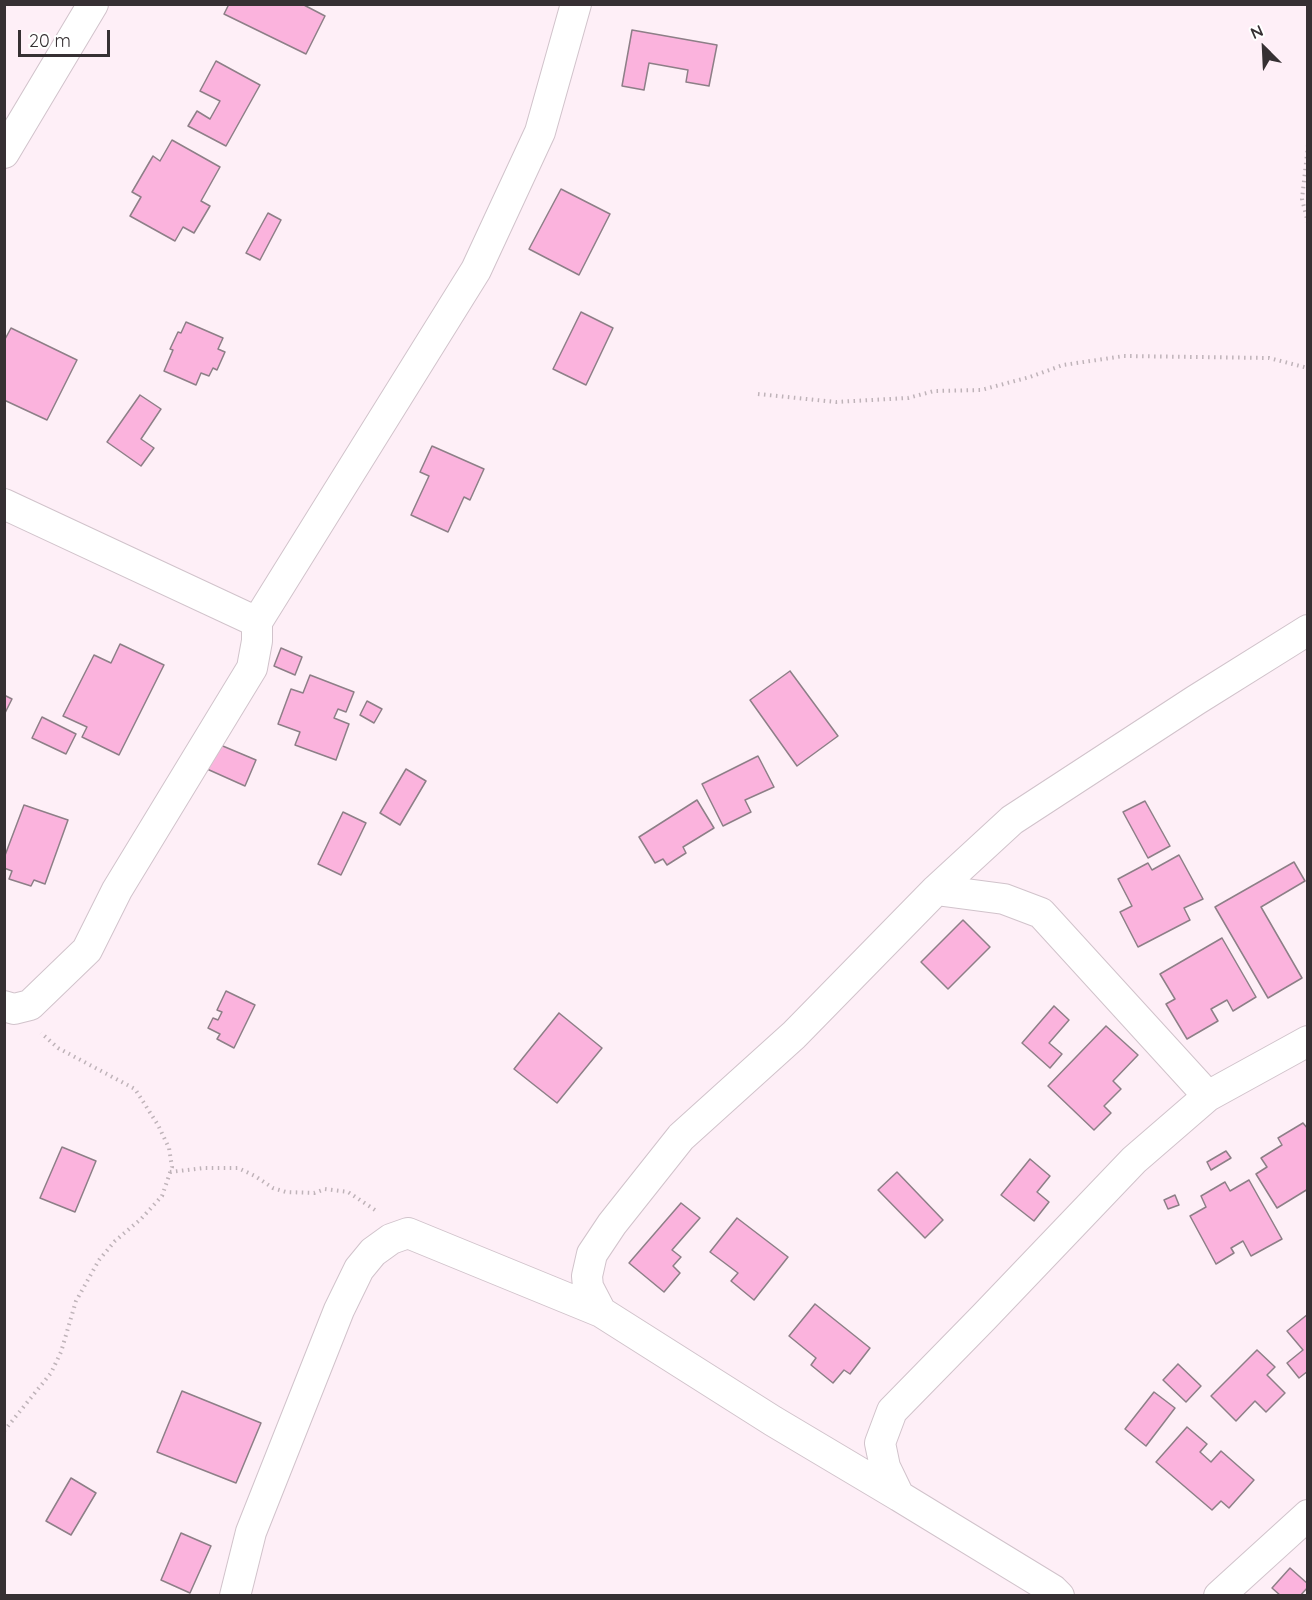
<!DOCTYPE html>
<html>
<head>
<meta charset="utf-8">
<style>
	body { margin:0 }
	#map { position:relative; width:1312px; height:1600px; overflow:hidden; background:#feeff7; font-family:Quicksand,sans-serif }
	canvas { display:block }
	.frame { position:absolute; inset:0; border:6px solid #363033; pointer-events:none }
	.north { position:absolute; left:1234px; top:18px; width:60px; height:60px; -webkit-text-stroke:4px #fff; paint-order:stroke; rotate:336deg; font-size:16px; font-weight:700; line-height:24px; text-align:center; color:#363033 }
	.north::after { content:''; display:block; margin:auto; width:21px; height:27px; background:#363033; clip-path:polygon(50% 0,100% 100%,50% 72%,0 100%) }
	.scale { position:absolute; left:18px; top:30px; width:92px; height:27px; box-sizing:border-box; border:3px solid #363033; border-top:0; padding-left:8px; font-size:18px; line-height:21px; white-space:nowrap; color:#363033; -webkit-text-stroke:4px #fff; paint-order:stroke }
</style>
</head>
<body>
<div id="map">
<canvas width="1312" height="1600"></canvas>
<div class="frame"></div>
<div class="north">N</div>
<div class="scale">20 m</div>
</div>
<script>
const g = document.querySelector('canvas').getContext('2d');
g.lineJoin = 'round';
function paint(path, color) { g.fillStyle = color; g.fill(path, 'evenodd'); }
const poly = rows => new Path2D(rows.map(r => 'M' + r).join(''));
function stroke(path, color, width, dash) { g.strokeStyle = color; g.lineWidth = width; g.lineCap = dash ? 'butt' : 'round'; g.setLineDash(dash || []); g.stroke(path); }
const building = poly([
	[229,4,302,4,325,16,306,54,224,14,229,4],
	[632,30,717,45,709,86,686,82,688,70,649,63,644,90,622,86,632,30],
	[216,61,260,85,226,146,188,126,197,111,210,119,220,101,200,91,216,61],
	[172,140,220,167,201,201,210,206,194,233,183,227,175,241,130,216,141,197,132,192,153,156,160,161,172,140],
	[561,189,610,214,579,275,529,249,561,189],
	[268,213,281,220,260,260,246,253,268,213],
	[581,312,613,328,586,385,553,369,581,312],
	[186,322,223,338,218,349,225,352,217,370,213,368,209,376,201,373,196,385,164,371,173,350,170,349,178,332,181,333,186,322],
	[11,328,77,360,47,420,4,400,4,341,11,328],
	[140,395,161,409,141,439,154,448,141,466,107,442,140,395],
	[432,446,484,469,470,500,464,497,448,532,411,515,429,476,420,472,432,446],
	[120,644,164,665,119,755,82,737,87,727,63,716,94,655,111,663,120,644],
	[281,648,302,657,295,675,274,666,281,648],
	[790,671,838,736,797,766,750,700,790,671],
	[310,675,354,692,346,712,338,709,334,718,349,724,336,760,295,745,300,732,278,724,291,689,303,693,310,675],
	[4,695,12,699,4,715,4,695],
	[367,701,382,709,374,723,360,715,367,701],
	[42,717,76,734,66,754,32,738,42,717],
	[218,744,256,760,245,786,207,769,218,744],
	[758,756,774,787,745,800,751,812,723,826,702,784,758,756],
	[406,769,426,781,400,825,380,813,406,769],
	[697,800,714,828,683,847,686,853,667,865,663,859,655,863,639,837,697,800],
	[1145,801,1170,846,1148,858,1123,812,1145,801],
	[24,805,68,820,45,884,34,880,31,886,9,879,12,871,4,868,4,858,24,805],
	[343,812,366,823,341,875,318,864,343,812],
	[1179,855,1203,899,1184,908,1190,920,1138,947,1120,912,1132,906,1118,879,1148,863,1152,870,1179,855],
	[1294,862,1305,881,1261,907,1302,978,1268,998,1215,907,1294,862],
	[963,920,990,947,948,989,921,962,963,920],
	[1222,938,1256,997,1233,1011,1227,1000,1211,1009,1218,1021,1187,1039,1166,1004,1175,999,1160,974,1222,938],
	[226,991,255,1005,234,1048,217,1039,220,1034,208,1028,213,1018,218,1020,222,1012,217,1010,226,991],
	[1054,1006,1069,1020,1049,1043,1062,1054,1050,1068,1022,1043,1054,1006],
	[559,1013,602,1048,557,1103,514,1069,559,1013],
	[1106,1026,1138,1055,1113,1081,1121,1089,1104,1106,1111,1113,1094,1130,1048,1086,1106,1026],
	[1303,1123,1308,1129,1308,1189,1277,1208,1256,1174,1267,1167,1261,1158,1282,1145,1278,1138,1303,1123],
	[62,1147,96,1161,75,1212,40,1198,62,1147],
	[1226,1151,1231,1158,1211,1170,1207,1162,1226,1151],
	[1030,1159,1050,1176,1037,1192,1049,1202,1034,1221,1001,1195,1030,1159],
	[897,1172,943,1220,925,1238,878,1190,897,1172],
	[1249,1180,1282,1239,1251,1256,1243,1241,1231,1248,1234,1253,1216,1264,1190,1216,1206,1207,1201,1196,1225,1182,1230,1191,1249,1180],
	[1175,1195,1179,1205,1168,1209,1164,1200,1175,1195],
	[681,1203,700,1218,672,1250,681,1257,673,1266,680,1273,664,1292,629,1263,681,1203],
	[737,1218,788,1257,754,1300,731,1281,738,1273,710,1252,737,1218],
	[815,1304,870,1348,850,1374,844,1370,833,1383,811,1365,816,1358,789,1336,815,1304],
	[1308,1314,1308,1371,1299,1378,1287,1363,1303,1350,1287,1331,1308,1314],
	[1257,1350,1275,1367,1267,1375,1285,1393,1266,1412,1255,1401,1236,1421,1211,1396,1257,1350],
	[1178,1364,1201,1386,1186,1402,1163,1380,1178,1364],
	[182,1391,261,1423,236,1483,157,1452,182,1391],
	[1154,1392,1175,1408,1146,1446,1125,1429,1154,1392],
	[1187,1427,1207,1444,1200,1452,1211,1462,1221,1451,1254,1480,1229,1508,1221,1501,1212,1510,1156,1462,1187,1427],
	[71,1478,96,1493,71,1535,46,1521,71,1478],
	[181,1533,211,1546,190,1593,161,1580,181,1533],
	[1290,1568,1308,1584,1308,1587,1300,1596,1281,1596,1272,1588,1290,1568]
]);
const path = poly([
	[1308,145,1302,199,1308,223],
	[758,394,836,402,908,398,934,391,981,390,1030,377,1063,365,1124,356,1269,358,1308,368],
	[170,1172,204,1168,238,1168,255,1176,273,1188,286,1192,314,1193,325,1189,348,1192,378,1212],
	[4,1431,51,1373,61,1352,76,1301,99,1260,115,1241,141,1219,162,1196,172,1167,169,1148,158,1125,135,1089,58,1048,41,1033]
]);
const street = poly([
	[4,153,93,4],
	[4,504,257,622,257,641,252,668,117,890,87,950,30,1005,14,1009,4,1006],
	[257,622,476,270,540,132,576,4],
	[936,890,1004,899,1041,913,1208,1096],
	[899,1496,773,1421,601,1312,588,1287,587,1276,592,1254,612,1224,681,1137,794,1035,936,890,1012,820,1196,700,1308,630],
	[235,1596,251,1532,339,1310,359,1269,373,1252,391,1239,408,1233,601,1312],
	[1059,1596,1053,1590,899,1496,885,1467,880,1443,892,1411,984,1317,1134,1160,1208,1096,1308,1041],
	[1219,1596,1308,1515]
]);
paint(building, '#fbb3dd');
stroke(building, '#8d7f87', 1.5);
stroke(street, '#d1c3cb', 32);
stroke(path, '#bfb3b9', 4, [1.5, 4.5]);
stroke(street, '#fff', 30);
</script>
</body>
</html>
